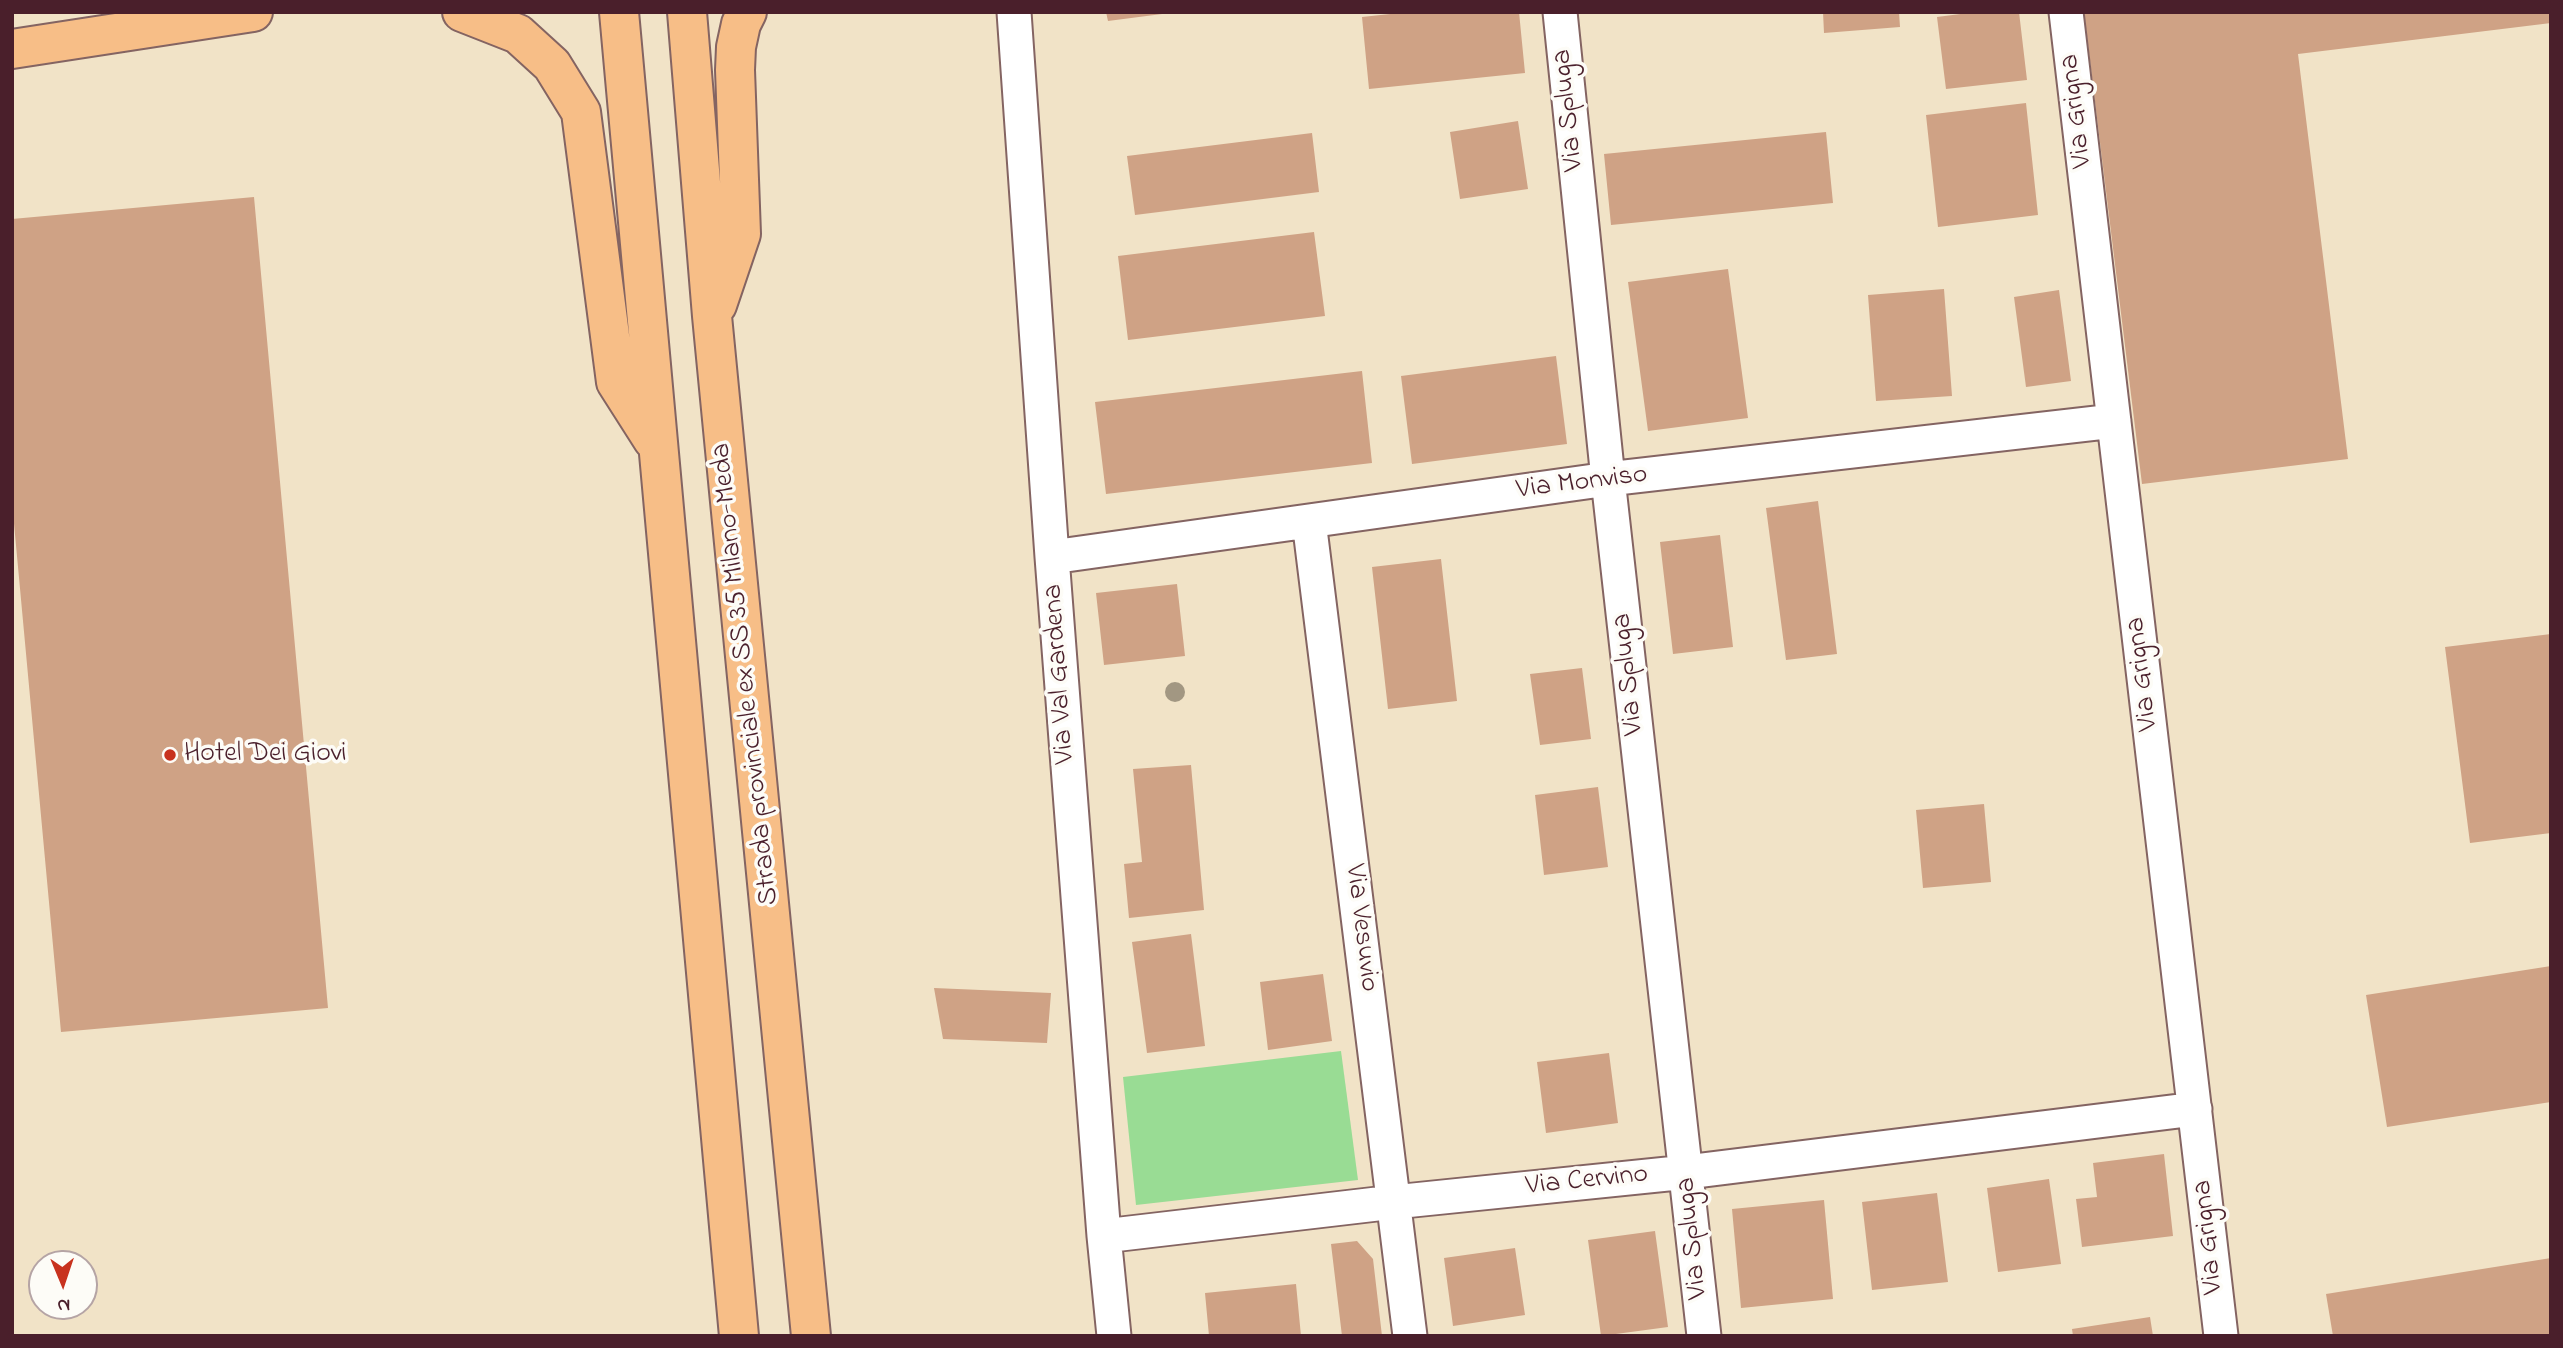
<!DOCTYPE html>
<html>
<head>
<meta charset="utf-8">
<style>
	body { margin:0 }
	#map { position:relative; width:2563px; height:1348px; overflow:hidden; background:#f1e3c7; font-family:"Indie Flower",sans-serif }
	canvas { display:block }
	.frame { position:absolute; inset:0; border:14px solid #4a1f2b; pointer-events:none }
	.north { position:absolute; left:28px; top:1250px; width:70px; height:70px; box-sizing:border-box; background:#fdfcf7; border:2px solid #b5a4a5; border-radius:50%; rotate:178deg; font-size:19px; font-weight:700; line-height:28px; text-align:center; color:#4a1f2b }
	.north::after { content:''; display:block; margin:auto; width:24px; height:32px; background:#c8321e; clip-path:polygon(50% 0,100% 100%,50% 72%,0 100%) }
</style>
</head>
<body>
<div id="map">
<canvas width="2563" height="1348"></canvas>
<div class="frame"></div>
<div class="north">N</div>
</div>
<script>
const g = document.querySelector('canvas').getContext('2d');
g.lineJoin = 'round';
function paint(path, color) { g.fillStyle = color; g.fill(path, 'evenodd'); }
const poly = rows => new Path2D(rows.map(r => 'M' + r).join(''));
function stroke(path, color, width, dash) { g.strokeStyle = color; g.lineWidth = width; g.lineCap = dash ? 'butt' : 'round'; g.setLineDash(dash || []); g.stroke(path); }
function drawText(font, color, halo, rows, align = 'center') {
  g.font = font + ' "Indie Flower",sans-serif'; g.lineWidth = 7; g.setLineDash([]); g.textBaseline = 'middle'; g.strokeStyle = halo; g.fillStyle = color; for (const [text, x, y, turn = 0] of rows) {
    g.save(); g.translate(x, y); g.rotate((+turn || 0) * Math.PI / 180); g.textAlign = isNaN(turn) ? turn : align; if (halo) g.strokeText(text, 0, 0); g.fillText(text, 0, 0); g.restore();
  }
}
const green = poly([
	[1341,1051,1358,1180,1136,1205,1123,1077]
]);
const building = poly([
	[1106,12,1161,12,1162,14,1108,21],
	[1409,12,1519,12,1525,73,1369,89,1362,17],
	[1823,12,1899,12,1900,27,1824,33],
	[1976,12,2019,12,2027,80,1946,89,1937,17],
	[2084,12,2551,12,2551,23,2298,54,2348,459,2142,484],
	[2026,103,2038,215,1938,227,1926,115],
	[1518,121,1528,189,1460,199,1450,132],
	[1826,132,1833,203,1611,225,1604,154],
	[1312,133,1319,192,1135,215,1127,156],
	[254,197,328,1008,61,1032,12,502,12,219],
	[1314,232,1325,316,1128,340,1118,256],
	[1728,269,1748,418,1648,431,1628,282],
	[1944,289,1952,396,1876,401,1868,295],
	[2059,290,2071,381,2026,387,2014,297],
	[1556,356,1567,444,1412,464,1401,376],
	[1362,371,1372,463,1106,494,1095,402],
	[1818,501,1837,654,1786,660,1766,508],
	[1720,535,1733,647,1673,654,1660,542],
	[1441,559,1457,701,1388,709,1372,567],
	[1177,584,1185,656,1104,665,1096,593],
	[2551,634,2551,833,2470,843,2445,647],
	[1582,668,1591,739,1540,745,1530,674],
	[1191,765,1204,910,1129,918,1124,864,1142,862,1133,769],
	[1598,787,1608,867,1544,875,1535,795],
	[1984,804,1991,882,1923,888,1916,810],
	[1191,934,1205,1046,1147,1053,1132,942],
	[2551,966,2551,1102,2387,1127,2366,995],
	[1323,974,1332,1041,1268,1050,1260,982],
	[934,988,1051,993,1047,1043,943,1039],
	[1609,1053,1618,1123,1546,1133,1537,1062],
	[2164,1154,2173,1236,2082,1247,2076,1199,2097,1197,2093,1163],
	[2049,1179,2061,1264,1998,1272,1987,1188],
	[1937,1193,1948,1282,1872,1290,1862,1202],
	[1824,1200,1833,1299,1741,1308,1732,1209],
	[1655,1231,1668,1327,1601,1336,1588,1240],
	[1357,1241,1373,1259,1382,1336,1342,1336,1331,1244],
	[1515,1248,1525,1315,1453,1326,1444,1258],
	[2551,1258,2551,1336,2333,1336,2326,1294],
	[1296,1284,1301,1336,1209,1336,1205,1293],
	[2150,1317,2153,1336,2073,1336,2072,1329]
]);
const street = poly([
	[1014,12,1052,557,1104,1236,1114,1336],
	[1560,12,1608,479,1704,1336],
	[2066,12,2221,1336],
	[1309,521,1410,1336],
	[1052,557,1608,479,2114,421],
	[1104,1236,1394,1202,1687,1172,2195,1109]
]);
const highway = poly([
	[462,12,518,34,552,65,581,112,616,382,653,440],
	[619,12,739,1336],
	[687,12,712,316,811,1336],
	[12,49,253,12],
	[717,305,741,234,735,70,736,47,741,24,747,12]
]);
const trees = [
	[1175,692]
];
const markers = [
	[170,755,7,"#c8321e"]
];
const streetNames = [
	["Via Spluga",1570,110,-96],
	["Via Grigna",2078,111,-97],
	["Via Monviso",1582,484,-7],
	["Strada provinciale ex SS 35 Milano-Meda",747,674,-96],
	["Via Val Gardena",1061,674,-94],
	["Via Spluga",1630,674,-96],
	["Via Grigna",2144,674,-97],
	["Via Vesuvio",1360,928,83],
	["Via Cervino",1587,1182,-6],
	["Via Grigna",2210,1237,-96],
	["Via Spluga",1694,1238,-96]
];
const poiNames = [
	["Hotel Dei Giovi",184,755]
];
paint(green, '#99dc94');
paint(building, '#cfa285');
stroke(street, '#846462', 37);
stroke(highway, '#846462', 42);
stroke(street, '#fff', 33);
stroke(highway, '#f7be87', 38);
g.fillStyle = '#a29782';
for (const [x, y] of trees) { g.beginPath(); g.arc(x, y, 10, 0, 2 * Math.PI); g.fill(); }
for (const [x, y, r, color] of markers) { const dot = new Path2D(); dot.arc(x, y, r, 0, 2 * Math.PI); g.fillStyle = color; g.fill(dot); stroke(dot, '#fdfcf7', 2.5); }
drawText('28px', '#4a1f2b', '#fdfcf7', streetNames);
drawText('28px', '#4a1f2b', '#fdfcf7', poiNames, 'left');
</script>
</body>
</html>
